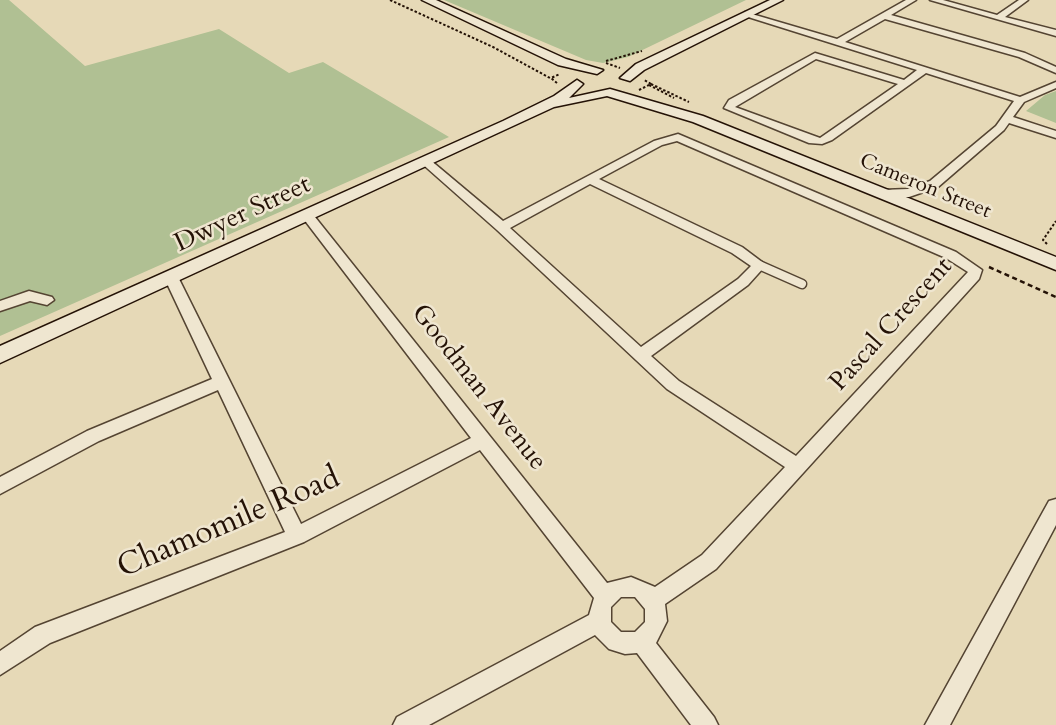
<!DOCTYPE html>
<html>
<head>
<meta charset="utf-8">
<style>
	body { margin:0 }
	canvas { display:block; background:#e6d9b7 }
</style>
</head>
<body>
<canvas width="1056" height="725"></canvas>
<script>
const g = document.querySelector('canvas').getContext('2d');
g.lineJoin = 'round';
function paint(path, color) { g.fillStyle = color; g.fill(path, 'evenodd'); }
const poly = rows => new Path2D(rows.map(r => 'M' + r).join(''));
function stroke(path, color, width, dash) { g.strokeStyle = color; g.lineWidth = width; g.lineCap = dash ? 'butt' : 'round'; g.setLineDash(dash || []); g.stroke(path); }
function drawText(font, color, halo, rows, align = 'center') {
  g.font = font + ' Cardo,serif'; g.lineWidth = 5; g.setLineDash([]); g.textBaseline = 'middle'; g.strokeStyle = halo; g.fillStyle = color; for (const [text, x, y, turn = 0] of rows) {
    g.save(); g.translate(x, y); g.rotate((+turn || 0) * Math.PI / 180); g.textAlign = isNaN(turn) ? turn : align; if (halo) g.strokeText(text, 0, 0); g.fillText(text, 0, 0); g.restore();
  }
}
const green = poly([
	[0,0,9,0,85,66,219,29,289,73,323,62,449,137,0,336],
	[444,0,746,0,628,57,603,63,586,60],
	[1056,91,1056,123,1026,111,1045,95]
]);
const pathFar1 = poly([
	[390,0,493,47,550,78],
	[606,61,642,51],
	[606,63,620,68],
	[557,83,551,78,560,74],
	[651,84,689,102],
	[649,85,674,98],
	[639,90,651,84,644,80],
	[1047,244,1043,240,1056,221]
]);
const path = poly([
	[989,267,1056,297]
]);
const lane = poly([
	[759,265,802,284]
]);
const street = poly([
	[906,0,916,0,891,15,1025,53,1056,67,1056,73,1019,57,885,19,845,42,1020,97,1056,82,1056,88,1024,102,1013,117,1056,131,1056,138,1009,123,1004,130,938,187,909,197,886,197,880,193,882,190,908,189,930,181,996,126,1014,101,926,73,832,140,822,144,809,143,724,108,729,100,815,53,904,80,917,70,745,16,745,12,837,39,906,0],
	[816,59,898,84,820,138,735,107,816,59],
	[930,0,943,0,997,15,1019,0,1028,0,1005,17,1056,30,1056,36,930,0],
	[678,134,956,252,982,270,979,279,716,569,665,604,667,621,656,643,714,717,718,725,691,725,637,653,625,654,609,649,595,635,429,725,393,725,397,717,589,615,594,598,480,450,304,542,50,643,0,675,0,651,35,627,285,532,218,390,99,441,0,494,0,477,87,431,212,379,164,277,166,274,176,274,178,277,301,524,471,438,303,218,303,212,307,211,311,212,607,583,631,577,655,587,702,555,785,467,667,389,497,230,419,161,429,159,503,221,654,141,678,134],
	[677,141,946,258,968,272,796,456,679,381,651,356,748,285,766,265,742,247,599,179,662,145,677,141],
	[590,184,732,253,751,266,738,279,641,347,510,228,590,184],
	[621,597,635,597,645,609,645,622,635,632,621,632,611,622,611,607,621,597],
	[29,291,52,297,54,300,47,305,30,301,0,311,0,301,29,291],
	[1056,499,1056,525,950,725,925,725,1049,501,1056,499]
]);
const secondary = poly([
	[422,0,436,0,566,59,603,70,597,74,558,65,422,0],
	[770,0,783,0,644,70,630,81,620,78,636,64,770,0],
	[577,80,583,84,569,98,610,89,703,116,1056,257,1056,270,693,122,607,96,554,107,0,363,0,346,503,121,554,96,577,80]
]);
const farStreetnames = [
	["Cameron Street",925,187,22]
];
const streetNames = [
	["Dwyer Street",243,215,-25],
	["Pascal Crescent",892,325,-48],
	["Goodman Avenue",478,388,52]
];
const nearStreetnames = [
	["Chamomile Road",229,524,-23]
];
paint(green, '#b0c093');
stroke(lane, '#544432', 11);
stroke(street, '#544432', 3);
stroke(secondary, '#241206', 3);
stroke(pathFar1, '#241206', 2, [2.5, 2]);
stroke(path, '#241206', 2.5, [5, 3.5]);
stroke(lane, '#efe6d0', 8);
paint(street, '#efe6d0');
paint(secondary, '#efe6d0');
drawText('21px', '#241206', '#efe6d0', farStreetnames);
drawText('26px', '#241206', '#efe6d0', streetNames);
drawText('32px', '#241206', '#efe6d0', nearStreetnames);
</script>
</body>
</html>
